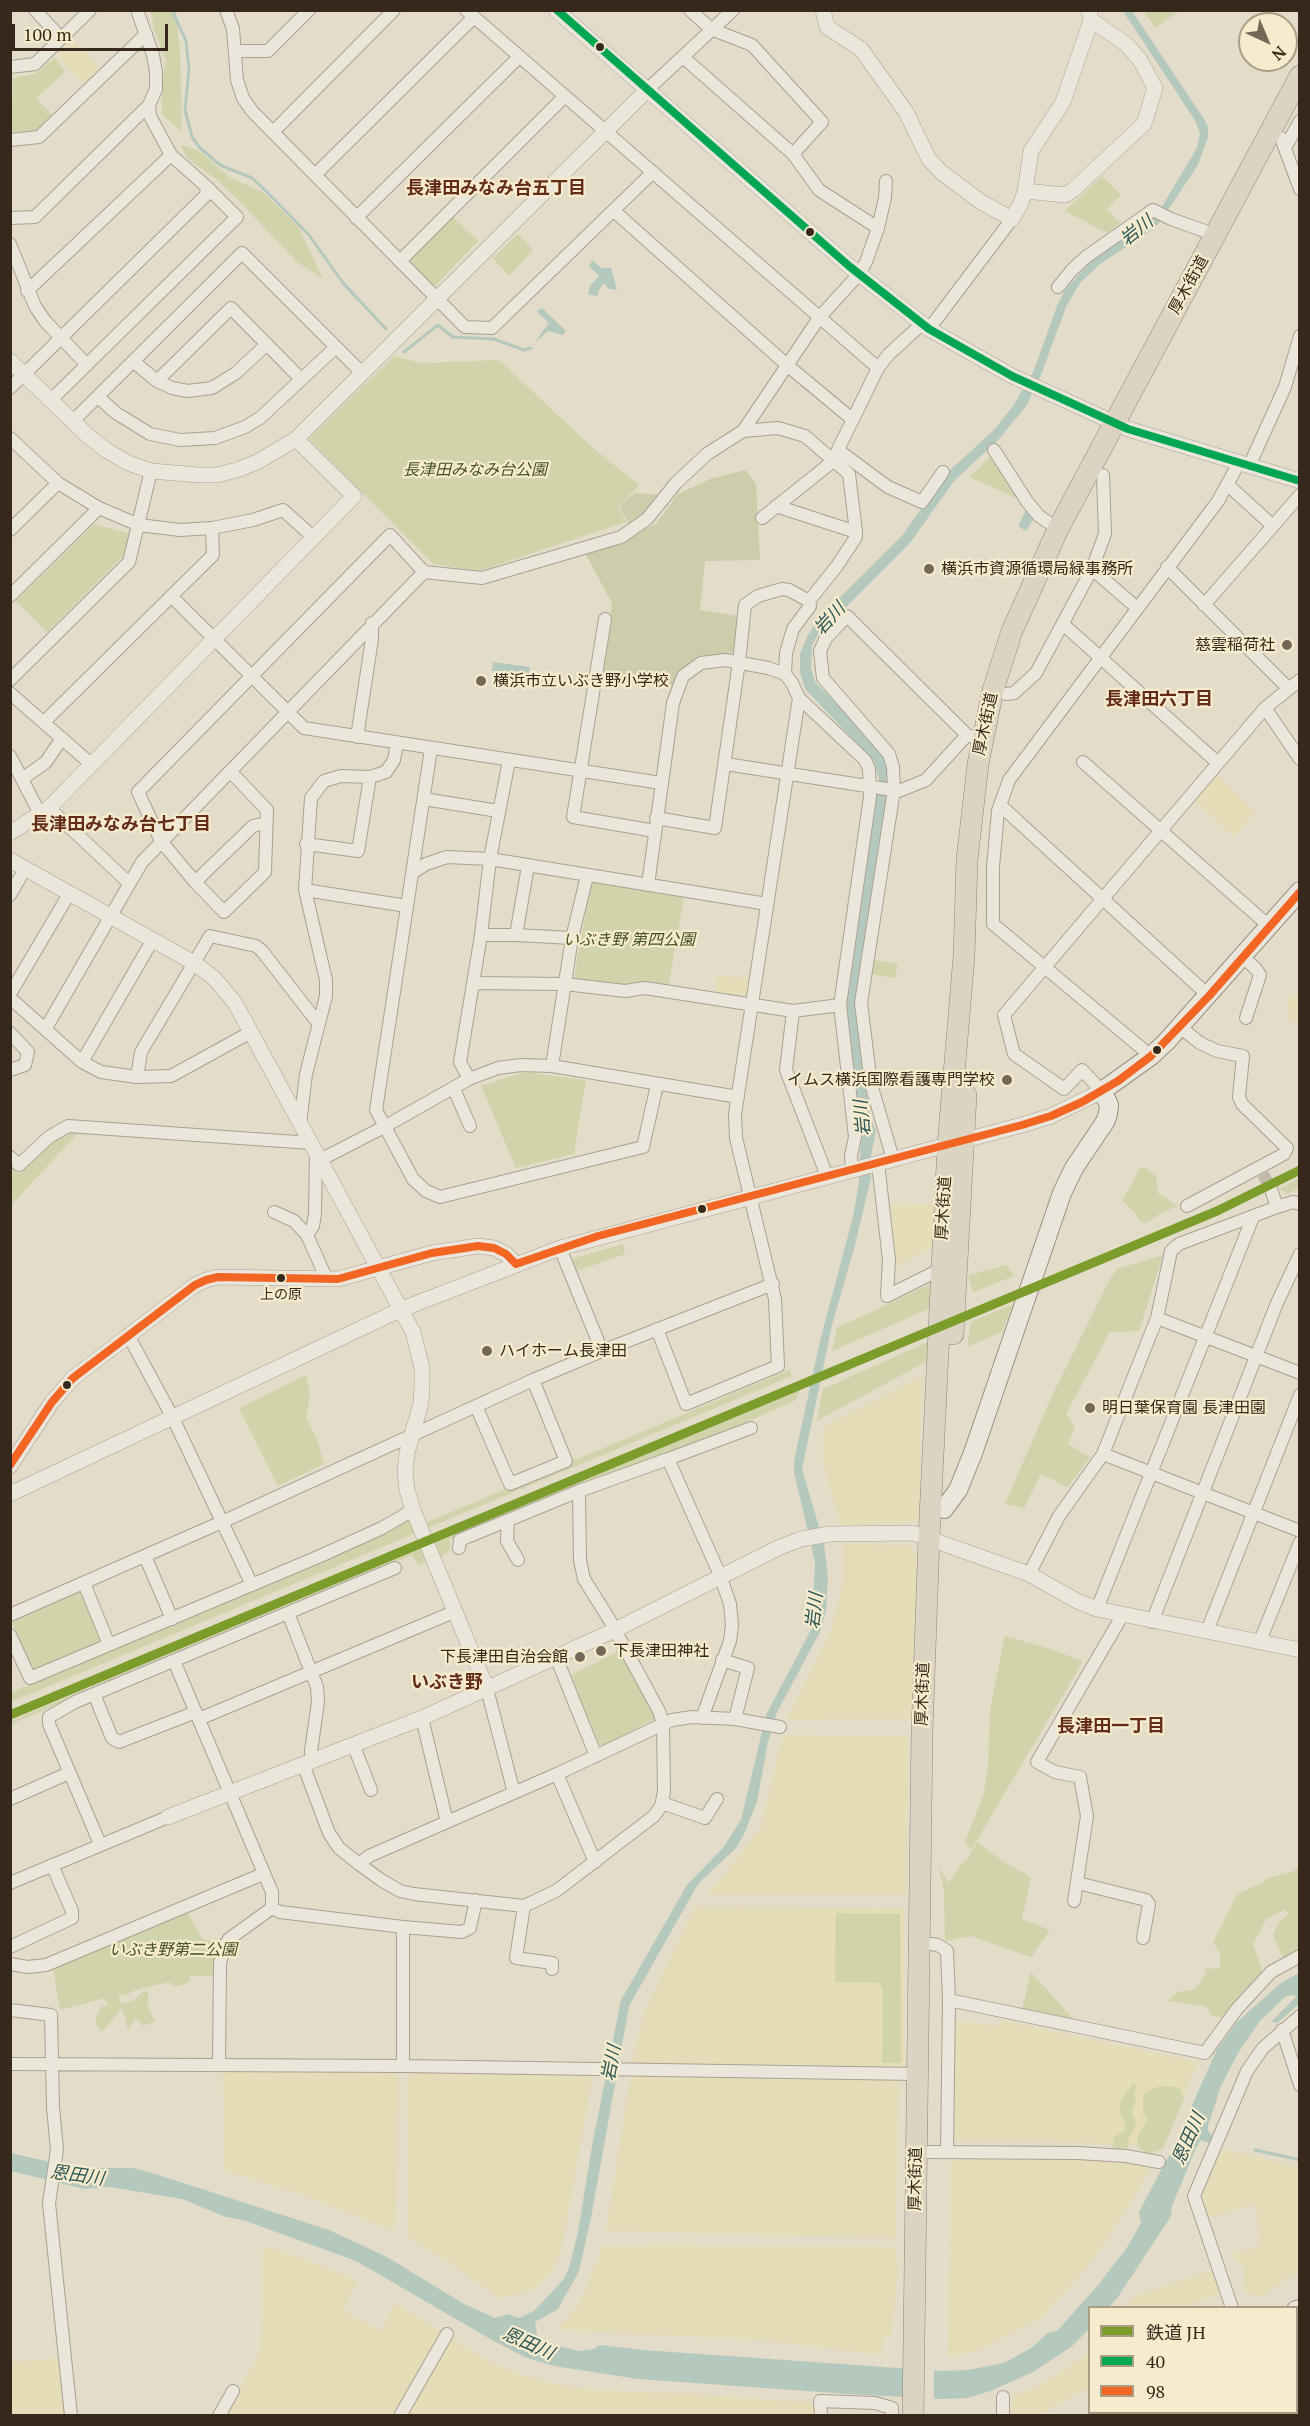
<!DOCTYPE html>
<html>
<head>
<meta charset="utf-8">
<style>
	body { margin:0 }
	#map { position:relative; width:1310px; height:2426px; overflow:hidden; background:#e3dcc9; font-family:"PT Serif","Noto Sans JP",serif }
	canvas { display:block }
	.frame { position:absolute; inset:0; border:12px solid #36291b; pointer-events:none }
	.legend { position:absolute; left:1088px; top:2306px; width:210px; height:108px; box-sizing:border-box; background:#f6ebcd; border:2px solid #a99d86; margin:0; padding:8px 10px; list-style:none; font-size:18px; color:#36291b }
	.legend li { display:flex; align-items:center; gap:12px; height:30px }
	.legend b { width:30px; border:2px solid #a99d86 }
	.north { position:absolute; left:1238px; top:12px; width:60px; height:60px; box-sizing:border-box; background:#f6ebcd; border:2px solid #a99d86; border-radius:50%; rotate:136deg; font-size:16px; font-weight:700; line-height:24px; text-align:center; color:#36291b }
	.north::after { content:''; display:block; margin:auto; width:21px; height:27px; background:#736858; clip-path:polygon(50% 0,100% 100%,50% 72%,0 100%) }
	.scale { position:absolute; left:12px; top:24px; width:156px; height:27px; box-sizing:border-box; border:3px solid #36291b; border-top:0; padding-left:8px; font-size:18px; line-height:21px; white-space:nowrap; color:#36291b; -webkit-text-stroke:4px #f6ebcd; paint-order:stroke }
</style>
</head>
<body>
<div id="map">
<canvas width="1310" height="2426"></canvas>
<div class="frame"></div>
<ul class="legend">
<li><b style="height:8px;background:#7c9c2b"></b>鉄道 JH</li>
<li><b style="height:8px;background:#00a651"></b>40</li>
<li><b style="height:8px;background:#f26522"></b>98</li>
</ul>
<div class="north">N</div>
<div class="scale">100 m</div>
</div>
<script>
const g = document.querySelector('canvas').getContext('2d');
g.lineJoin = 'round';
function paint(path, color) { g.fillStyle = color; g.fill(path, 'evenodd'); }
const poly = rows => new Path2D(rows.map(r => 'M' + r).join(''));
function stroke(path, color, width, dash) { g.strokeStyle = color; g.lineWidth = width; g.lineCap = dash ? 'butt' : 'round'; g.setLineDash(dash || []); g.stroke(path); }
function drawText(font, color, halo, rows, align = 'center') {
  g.font = font + ' "PT Serif","Noto Sans JP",serif'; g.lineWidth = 4.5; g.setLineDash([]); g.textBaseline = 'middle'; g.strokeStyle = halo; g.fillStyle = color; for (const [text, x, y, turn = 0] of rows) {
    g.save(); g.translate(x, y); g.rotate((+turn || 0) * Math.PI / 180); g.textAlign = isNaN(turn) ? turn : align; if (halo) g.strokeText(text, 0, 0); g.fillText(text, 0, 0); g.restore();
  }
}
const farmland = poly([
	[72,39,100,68,84,84,57,55],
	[1216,774,1255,812,1234,837,1194,800],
	[718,975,749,979,747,995,715,993],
	[1299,994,1299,1021,1289,1022,1288,999],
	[937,1204,937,1245,895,1267,891,1205],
	[922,1376,919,1521,840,1526,823,1460,823,1427],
	[843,1543,913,1546,913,1553,921,1556,911,1719,787,1720,831,1631,843,1582],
	[783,1735,908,1736,906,1894,706,1894,720,1880,761,1827],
	[695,1907,904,1908,905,2068,631,2065,645,2010],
	[953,2020,998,2026,999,2020,1198,2062,1162,2147,1040,2141,954,2141],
	[225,2069,394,2073,398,2078,397,2194,394,2231,307,2197,224,2170,223,2071],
	[412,2073,590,2076,592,2079,561,2253,552,2271,535,2288,523,2293,499,2298,457,2268,408,2237,407,2078],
	[631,2073,899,2078,896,2238,606,2231],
	[1218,2148,1299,2167,1299,2274,1288,2278,1261,2297,1243,2291,1244,2266,1230,2255,1260,2246,1256,2204,1207,2218,1199,2190],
	[1054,2157,1104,2158,1152,2167,1106,2242,1079,2277,1041,2318,975,2352,948,2357,951,2160],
	[668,2245,896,2247,898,2273,891,2338,883,2337,882,2355,758,2340,562,2330,560,2326,576,2308,589,2282,595,2262,598,2262,600,2246],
	[268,2247,320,2265,358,2281,343,2310,380,2331,396,2303,442,2333,396,2415,225,2416,261,2350,263,2250],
	[1215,2269,1222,2294,1180,2307,1125,2308,1133,2297],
	[450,2340,454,2340,489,2361,520,2375,562,2385,597,2390,692,2394,815,2403,816,2416,407,2416],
	[1089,2353,1089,2387,1040,2415,1011,2415,1012,2398,1049,2380],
	[61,2358,66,2415,11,2416,11,2362]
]);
const green = poly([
	[152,11,176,11,180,53,182,132,162,114,162,81,166,60,155,32,151,13],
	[1143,11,1178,11,1156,28],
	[55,58,65,72,36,98,54,117,38,132,14,132,11,129,13,78,34,74],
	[180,144,201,152,230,178,263,192,299,228,323,279,297,262,238,200,215,178,188,159],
	[1102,176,1121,195,1107,209,1120,223,1107,233,1065,211],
	[452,216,478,241,432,289,405,262],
	[518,234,533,250,509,276,493,258],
	[394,356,421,363,499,360,592,447,639,485,618,508,626,522,479,571,433,564,309,439],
	[993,454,1021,500,970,477],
	[94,524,130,534,126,553,47,632,16,601],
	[592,882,684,898,668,989,624,989,573,982],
	[872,960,898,964,895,978,870,974],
	[525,1072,586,1080,574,1154,516,1168,481,1086],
	[80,1131,11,1205,10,1166,19,1174,64,1132],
	[1140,1168,1146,1168,1156,1176,1158,1193,1178,1206,1163,1212,1146,1223,1141,1222,1132,1210,1122,1201],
	[1299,1178,1299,1188,1288,1194,1279,1189],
	[623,1244,625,1254,574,1272,570,1263,575,1258],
	[1163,1255,1139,1331,1110,1332,1066,1414,1075,1426,1068,1444,1090,1457,1068,1487,1041,1474,1024,1508,1005,1504,1051,1398,1110,1279,1117,1269],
	[1007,1265,1014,1276,973,1292,968,1275],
	[934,1282,933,1307,832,1351,837,1328],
	[1013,1304,1002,1332,967,1347,971,1322],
	[930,1341,931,1359,817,1421,823,1389],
	[789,1370,792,1376,11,1702,11,1692,30,1685,29,1682,405,1519,411,1521,413,1528],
	[306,1375,310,1395,306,1418,316,1437,324,1464,278,1486,239,1408],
	[801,1389,796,1400,747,1422,583,1485,449,1540,451,1546,448,1552,440,1556,436,1545,423,1551,427,1560,418,1565,412,1555,11,1724,11,1721],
	[80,1589,84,1592,104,1641,34,1672,30,1668,12,1622,17,1617],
	[1005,1636,1044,1647,1083,1661,971,1850,965,1842,984,1793,988,1765,990,1709],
	[620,1650,656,1714,654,1719,603,1746,599,1744,570,1676],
	[977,1842,1003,1861,1031,1878,1022,1919,1050,1930,1031,1957,971,1936,945,1941,944,1890,939,1868,949,1883,960,1865,968,1859],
	[1299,1867,1299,1951,1283,1958,1273,1935,1278,1923,1289,1913,1284,1910,1266,1920,1253,1944,1263,1972,1223,2018,1212,2016,1205,2006,1167,2001,1178,1992,1195,1989,1205,1975,1205,1969,1220,1968,1220,1953,1213,1942,1237,1894,1262,1883,1268,1878,1292,1872],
	[187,1912,203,1939,219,1943,214,1964,215,1976,189,1976,190,1980,183,1985,175,1987,169,1982,135,1990,126,1995,118,1995,121,2004,135,2000,143,1991,149,1992,147,2004,155,2021,143,2026,135,2018,128,2030,122,2008,102,2032,96,2025,96,2016,102,2006,108,2006,105,1998,60,2010,53,1968],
	[836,1913,900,1914,901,2063,882,2063,883,1990,880,1983,835,1982],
	[1031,1972,1074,2020,1022,2009],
	[1133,2083,1137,2085,1134,2093,1136,2099,1132,2112,1136,2122,1134,2130,1129,2138,1128,2148,1112,2150,1114,2137,1125,2130,1125,2121,1119,2112,1121,2100],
	[1161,2086,1179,2087,1184,2098,1163,2149,1146,2154,1137,2146,1137,2139,1148,2118,1143,2114,1143,2095,1149,2090]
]);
const cemetery = poly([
	[745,470,756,484,760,560,705,561,700,610,738,616,736,652,695,658,672,688,603,675,612,603,586,555,656,524,678,494,710,479],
	[634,493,661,495,646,514,630,525,619,508]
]);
const water = poly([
	[1123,11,1132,11,1204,119,1208,127,1208,137,1198,165,1160,222,1150,231,1100,264,1080,283,1066,307,1041,375,1027,405,999,439,954,481,910,543,818,635,812,645,811,668,815,682,884,753,890,779,862,953,855,1006,870,1118,876,1130,870,1161,871,1178,855,1245,832,1325,802,1469,824,1544,828,1576,826,1610,820,1632,777,1712,767,1746,757,1802,744,1834,736,1848,698,1884,629,2006,591,2218,579,2271,558,2309,535,2322,538,2341,579,2351,594,2349,600,2345,643,2350,941,2371,968,2370,1004,2363,1031,2348,1048,2333,1058,2330,1099,2284,1128,2246,1141,2223,1139,2212,1175,2144,1217,2049,1237,2022,1281,1983,1299,1973,1299,2004,1277,2023,1271,2022,1296,1997,1294,1995,1286,1996,1260,2021,1238,2053,1221,2086,1208,2126,1208,2131,1214,2138,1212,2141,1209,2143,1201,2140,1196,2148,1172,2206,1171,2216,1118,2297,1109,2307,1090,2308,1089,2329,1071,2347,1033,2372,993,2390,968,2398,940,2399,849,2394,638,2379,554,2366,527,2358,492,2340,356,2261,243,2220,226,2217,182,2199,110,2187,84,2189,11,2171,11,2153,76,2168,133,2168,149,2172,329,2230,387,2257,464,2304,495,2318,508,2314,519,2318,534,2311,563,2280,569,2268,578,2232,592,2146,621,2000,687,1885,723,1848,741,1820,766,1715,812,1628,815,1562,794,1472,794,1461,820,1341,853,1217,859,1182,861,1134,847,1006,879,780,874,761,805,689,800,672,800,654,808,635,821,616,901,537,947,473,995,429,1013,406,1034,370,1057,306,1065,290,1094,258,1144,224,1161,208,1197,148,1200,134,1196,122],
	[592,260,602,268,611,268,617,290,609,289,604,283,599,290,597,296,588,294,590,286,599,276,589,266],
	[542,308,566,331,563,335,548,331,534,343,549,323,537,311],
	[1026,510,1035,517,1026,531,1018,526],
	[493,662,530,667,528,676,492,671]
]);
const pier = poly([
	[905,2365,934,2368,934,2402,905,2400]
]);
const stream = poly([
	[172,10,186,41,189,69,185,110,192,137,200,148,220,165,252,178,263,188,309,235,343,283,386,329],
	[404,352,438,325,453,337,494,339,524,350,531,348],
	[1255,2150,1300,2160]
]);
const minorTunnel = poly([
	[1263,1174,1271,1189]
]);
const minor = poly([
	[35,10,61,38],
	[226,10,233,29,237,80,243,98,252,111,465,327,492,328,653,172],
	[466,10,878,368],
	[690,10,711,29,752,45,822,122,793,154],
	[235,51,268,51,309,10],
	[683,57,793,154,819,190,878,228],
	[10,67,35,64,90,10],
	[647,90,733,10],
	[273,132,394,10],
	[1281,138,1300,189],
	[10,140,39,137,146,34],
	[1285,148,1300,121],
	[315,175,474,17],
	[614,211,787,365,852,419],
	[10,218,35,217,149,105],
	[356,218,519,57],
	[10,244,35,306,45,321,87,365],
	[400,261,565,96],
	[1058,287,1072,270,1086,257,1153,210,1171,219,1216,235],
	[27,291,171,155],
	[929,329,1012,219],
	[134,362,157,381,172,388,188,391,212,388,236,373,267,344],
	[157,381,231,308,301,379],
	[10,388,206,195,207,187,171,155,150,116,149,105,156,89,156,72,153,55,137,10],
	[55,396,237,217,207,187],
	[98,397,116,413,150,434,180,440,215,438,245,427,260,418,335,348],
	[72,422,242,253,362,373],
	[743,431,819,318,859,274,866,262,878,228,885,198,886,181],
	[10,438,58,483,99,508,139,525,180,530,212,528,253,520,283,510,313,537],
	[838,450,888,487,922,502,943,472],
	[994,450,1028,503,1039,516,1058,529],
	[1249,466,1285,387,1300,336],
	[1228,485,1273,526],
	[776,506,856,532],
	[762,518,832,462,878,368,889,354,922,324],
	[10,530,58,483],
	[1167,567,1288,688],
	[1092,569,1136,607],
	[10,596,99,508],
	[171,596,304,728,661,783],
	[1204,605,1300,495],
	[605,619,573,817,655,831],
	[1064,625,1218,763],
	[10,680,129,562,151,471],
	[10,693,92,765],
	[1006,694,1014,693,1036,673,1092,569,1105,534,1103,475],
	[1265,708,1300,759],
	[44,722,213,555,212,528],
	[357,737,372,639,372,623],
	[431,749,376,1110,413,1179,426,1191,440,1197,643,1147,657,1085],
	[10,756,40,814],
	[1083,762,1269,926],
	[726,764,899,791,926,780,967,735],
	[230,771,267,810,265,872,224,912,195,882,161,841,138,792,390,535,424,572],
	[22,779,46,762,62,738],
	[424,799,498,811],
	[1000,805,1209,996],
	[49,808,129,883],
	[656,818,715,828,739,662,745,605,758,596,782,589,789,590,809,601],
	[306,844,358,851,370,777],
	[528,866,516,935,572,938],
	[412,873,426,864,447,857,490,859,767,904],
	[195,882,253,826,266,823],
	[648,885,673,703,683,676,701,663,725,660,768,668,785,674,792,683,799,698,865,760,869,769,870,797,840,1005,855,1137,851,1156,852,1170],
	[305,890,407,906],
	[10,895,25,869],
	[481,935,516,935],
	[1243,957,1256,969,1260,975,1246,1018],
	[473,983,565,984,625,991,645,988,793,1011,840,1005],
	[10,994,69,894],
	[10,998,82,1062,101,1072,137,1077,171,1076,251,1032],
	[793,1011,786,1070,827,1176],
	[1180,1027,1200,1043,1217,1051,1243,1056,1239,1097,1242,1104,1287,1148,1284,1154,1187,1206],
	[46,1028,142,862,424,572,482,578,621,537,647,519,676,483,707,454,743,431,778,428,805,436,849,474,856,532,856,537,837,566,809,601,810,606,793,629,786,653,785,674],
	[10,1033,28,1052,25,1065,10,1070],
	[1151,1056,993,924,993,867,998,811,1009,780,1218,501,1239,463],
	[82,1062,152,941],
	[552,1066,572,938,587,876],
	[137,1077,141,1052,210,936,256,946,262,951,318,1023],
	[469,1079,460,1062,481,935,490,859,509,761],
	[454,1089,470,1126],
	[1102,1091,1082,1070,1064,1089,1014,1054,1004,1015,1265,708,1300,680],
	[300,1124,306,1074,326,996,326,980,305,890,311,798,324,781,341,776,370,777,386,772,394,760,397,743],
	[10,1157,19,1165,49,1137,68,1126,311,1143],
	[893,1159,871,1084,861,1003,894,790,893,767,889,754,823,678,820,651,826,638,847,616,967,735,982,740],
	[320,1160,384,1127,469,1079,498,1068,521,1065,552,1066,738,1097],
	[878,1163,889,1260,887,1296,941,1269],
	[1271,1189,1277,1207],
	[274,1212,294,1221,307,1235,327,1280],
	[307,1235,313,1226,315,1214,316,1152],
	[560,1248,602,1351],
	[1157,1318,1300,1373],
	[657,1329,686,1404,778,1366,775,1299,736,1138,735,1114,799,698],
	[128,1335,173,1418,252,1585],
	[476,1406,510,1484,566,1461,533,1380],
	[1103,1454,1300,1531],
	[508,1520,507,1541,518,1560],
	[459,1548,460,1540,579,1491],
	[145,1556,172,1619],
	[1029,1574,1059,1516,1103,1454,1157,1318,1171,1251,1179,1244,1277,1207,1293,1202,1300,1204],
	[84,1583,109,1645],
	[1097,1609,1253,1217],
	[288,1613,317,1687,318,1702,311,1751,312,1760],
	[10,1615,222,1522,533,1380,602,1351,773,1284],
	[1152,1622,1277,1303,1300,1254],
	[1207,1631,1300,1395],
	[10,1635,30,1678,318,1557,382,1528,413,1510],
	[1260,1641,1300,1542],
	[556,1657,596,1756],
	[722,1660,748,1668,735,1719],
	[174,1661,272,1892,272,1908],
	[487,1689,514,1793],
	[94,1694,112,1738,119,1742,196,1712],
	[422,1718,447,1822],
	[702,1718,730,1641,732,1625,730,1604,720,1575,668,1459,751,1428],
	[199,1719,456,1611],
	[353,1744,371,1790],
	[303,1764,329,1833,339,1848,359,1864,369,1856,557,1774,672,1720,692,1717,735,1719,780,1727],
	[557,1774,595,1862],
	[10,1799,69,1773],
	[662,1803,705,1818,717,1799],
	[100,1844,49,1724,49,1717,75,1702,395,1568],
	[359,1864,381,1880,400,1891,414,1894,524,1906,556,1891,654,1816,661,1806,664,1792,663,1723,659,1711,609,1619,584,1579,580,1560,579,1491,668,1459],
	[10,1883,168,1817],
	[1078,1883,1146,1900,1149,1904,1143,1938],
	[1074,1901,1087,1816,1080,1777,1055,1772,1037,1762,1122,1616],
	[524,1906,516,1958,552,1963,552,1969],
	[272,1908,280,1912,403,1927,462,1932,470,1928,476,1900],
	[931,1944,938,1945,947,1951,949,2000,947,2152],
	[10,1947,72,1918,72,1911,52,1865],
	[10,1964,28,1967,46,1965,263,1874],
	[949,2000,1205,2053,1236,2010,1271,1972,1300,1956],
	[10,2010,51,2015,53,2107,57,2150,49,2203,71,2416],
	[1282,2030,1300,2085],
	[10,2064,403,2066,917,2074],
	[219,2065,220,1963,225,1945,229,1939,272,1908],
	[403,2066,403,1927],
	[928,2152,1078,2153,1126,2156,1159,2162],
	[1232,2308,1194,2196,1247,2071,1263,2048,1300,2016],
	[1296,2310,1300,2333],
	[219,2416,233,2391],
	[400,2416,447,2334],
	[821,2416,820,2401,875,2403,892,2408,892,2416],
	[1003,2416,1003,2397]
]);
const tertiary = poly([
	[556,10,849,266,929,329,1012,376,1128,429,1300,481],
	[823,10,827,27,861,49,906,112,929,159,941,172,981,202,1012,219,1021,203,1025,191,1031,151,1063,102,1091,20,1089,10],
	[1025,191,1065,195,1073,190,1144,124,1155,88,1140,60,1126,44,1091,20],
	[10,361,88,436,106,450,128,463,151,471,199,475,217,475,237,470,257,462,296,439,647,90],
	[10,833,49,808,354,496,296,439],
	[10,860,194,963,214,978,235,1003,413,1332,422,1368,422,1387,421,1403,407,1453,405,1472,407,1490,413,1510,487,1689],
	[10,1466,52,1402,73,1378,195,1285,206,1280,218,1277,338,1279,432,1253,478,1246,494,1248,506,1254,516,1264],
	[10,1494,402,1309,560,1248,1022,1125,1051,1116,1102,1091],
	[168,1817,422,1718,615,1630,778,1548,801,1539,830,1534,913,1533,1029,1574,1077,1601,1097,1609,1300,1650],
	[1226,2412,1226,2416]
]);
const secondary = poly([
	[944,1509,958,1490,973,1453,1062,1193,1074,1168,1105,1122,1108,1114,1109,1105,1102,1091,1151,1056,1166,1042,1300,891],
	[1296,2310,1300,2309],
	[1122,2416,1126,2412]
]);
const trunk = poly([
	[953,1334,966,1095],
	[913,2416,922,1732,929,1538,948,1145,964,956,967,860,978,764,993,690,1012,631,1058,529,1300,76]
]);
const bus1 = poly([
	[557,10,849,266,929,329,1012,376,1128,429,1300,481]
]);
const bus2 = poly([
	[516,1264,598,1236,1022,1125,1051,1116,1082,1102,1118,1081,1151,1056,1209,996,1300,892],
	[10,1465,52,1402,73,1378,195,1285,206,1280,218,1277,338,1279,432,1253,478,1246,494,1248,506,1254,516,1264]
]);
const rail1 = poly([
	[10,1715,1217,1211,1300,1170]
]);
const markers = [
	[600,47,5,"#36291b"],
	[810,232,5,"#36291b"],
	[929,569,6,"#736858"],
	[1287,645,6,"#736858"],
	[481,681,6,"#736858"],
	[1157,1050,5,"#36291b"],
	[1007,1080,6,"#736858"],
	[702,1209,5,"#36291b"],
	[281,1278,5,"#36291b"],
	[487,1351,6,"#736858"],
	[67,1385,5,"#36291b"],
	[1090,1408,6,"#736858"],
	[601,1651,6,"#736858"],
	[580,1657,6,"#736858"]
];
const busNames = [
	["上の原",281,1295]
];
const streetNames = [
	["厚木街道",1189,285,-61],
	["厚木街道",986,724,-78],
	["厚木街道",944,1208,-87],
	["厚木街道",923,1694,-88],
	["厚木街道",916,2179,-89]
];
const parkNames = [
	["長津田みなみ台公園",475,470],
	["いぶき野 第四公園",629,940],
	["いぶき野第二公園",173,1950]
];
const poiNames = [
	["横浜市資源循環局緑事務所",941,569],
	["慈雲稲荷社",1275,645,"right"],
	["横浜市立いぶき野小学校",493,681],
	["イムス横浜国際看護専門学校",995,1080,"right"],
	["ハイホーム長津田",499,1351],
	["明日葉保育園 長津田園",1102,1408],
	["下長津田神社",613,1651],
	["下長津田自治会館",568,1657,"right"]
];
const neighbourhoodNames = [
	["長津田みなみ台五丁目",496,189],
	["長津田六丁目",1159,700],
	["長津田みなみ台七丁目",121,825],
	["いぶき野",447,1683],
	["長津田一丁目",1111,1727]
];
const waterNames = [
	["岩川",1137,231,-39],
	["岩川",830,619,-47],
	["岩川",863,1118,-95],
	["岩川",815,1611,-83],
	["岩川",612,2063,-79],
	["恩田川",1189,2139,-66],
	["恩田川",77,2176,8],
	["恩田川",528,2344,24]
];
paint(farmland, '#e4ddb8');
paint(green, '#d1d3ab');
paint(cemetery, '#cccdab');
paint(water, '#b5c8bd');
paint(pier, '#e3dcc9');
stroke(stream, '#b5c8bd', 3);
stroke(minorTunnel, '#c0b8a6', 12, [12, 6]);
stroke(minor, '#a8a193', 14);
stroke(tertiary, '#a8a193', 16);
stroke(secondary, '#979083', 20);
stroke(trunk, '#8d8679', 22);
stroke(minor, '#ebe6db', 12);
stroke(tertiary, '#ebe6db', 15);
stroke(secondary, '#ebe6db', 18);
stroke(trunk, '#dcd4c2', 21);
stroke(bus1, '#00a651', 8);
stroke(bus2, '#f26522', 8);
stroke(rail1, '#7c9c2b', 9);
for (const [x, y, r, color] of markers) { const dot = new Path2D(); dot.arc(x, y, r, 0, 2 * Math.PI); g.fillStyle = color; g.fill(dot); stroke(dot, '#f6ebcd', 2); }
drawText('14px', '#36291b', '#f6ebcd', busNames);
drawText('16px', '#36291b', '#f6ebcd', streetNames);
drawText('italic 16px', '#445222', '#f6ebcd', parkNames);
drawText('16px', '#36291b', '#f6ebcd', poiNames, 'left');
drawText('bold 18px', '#632c1a', '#f6ebcd', neighbourhoodNames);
drawText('italic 18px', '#2a5655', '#f6ebcd', waterNames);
</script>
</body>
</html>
